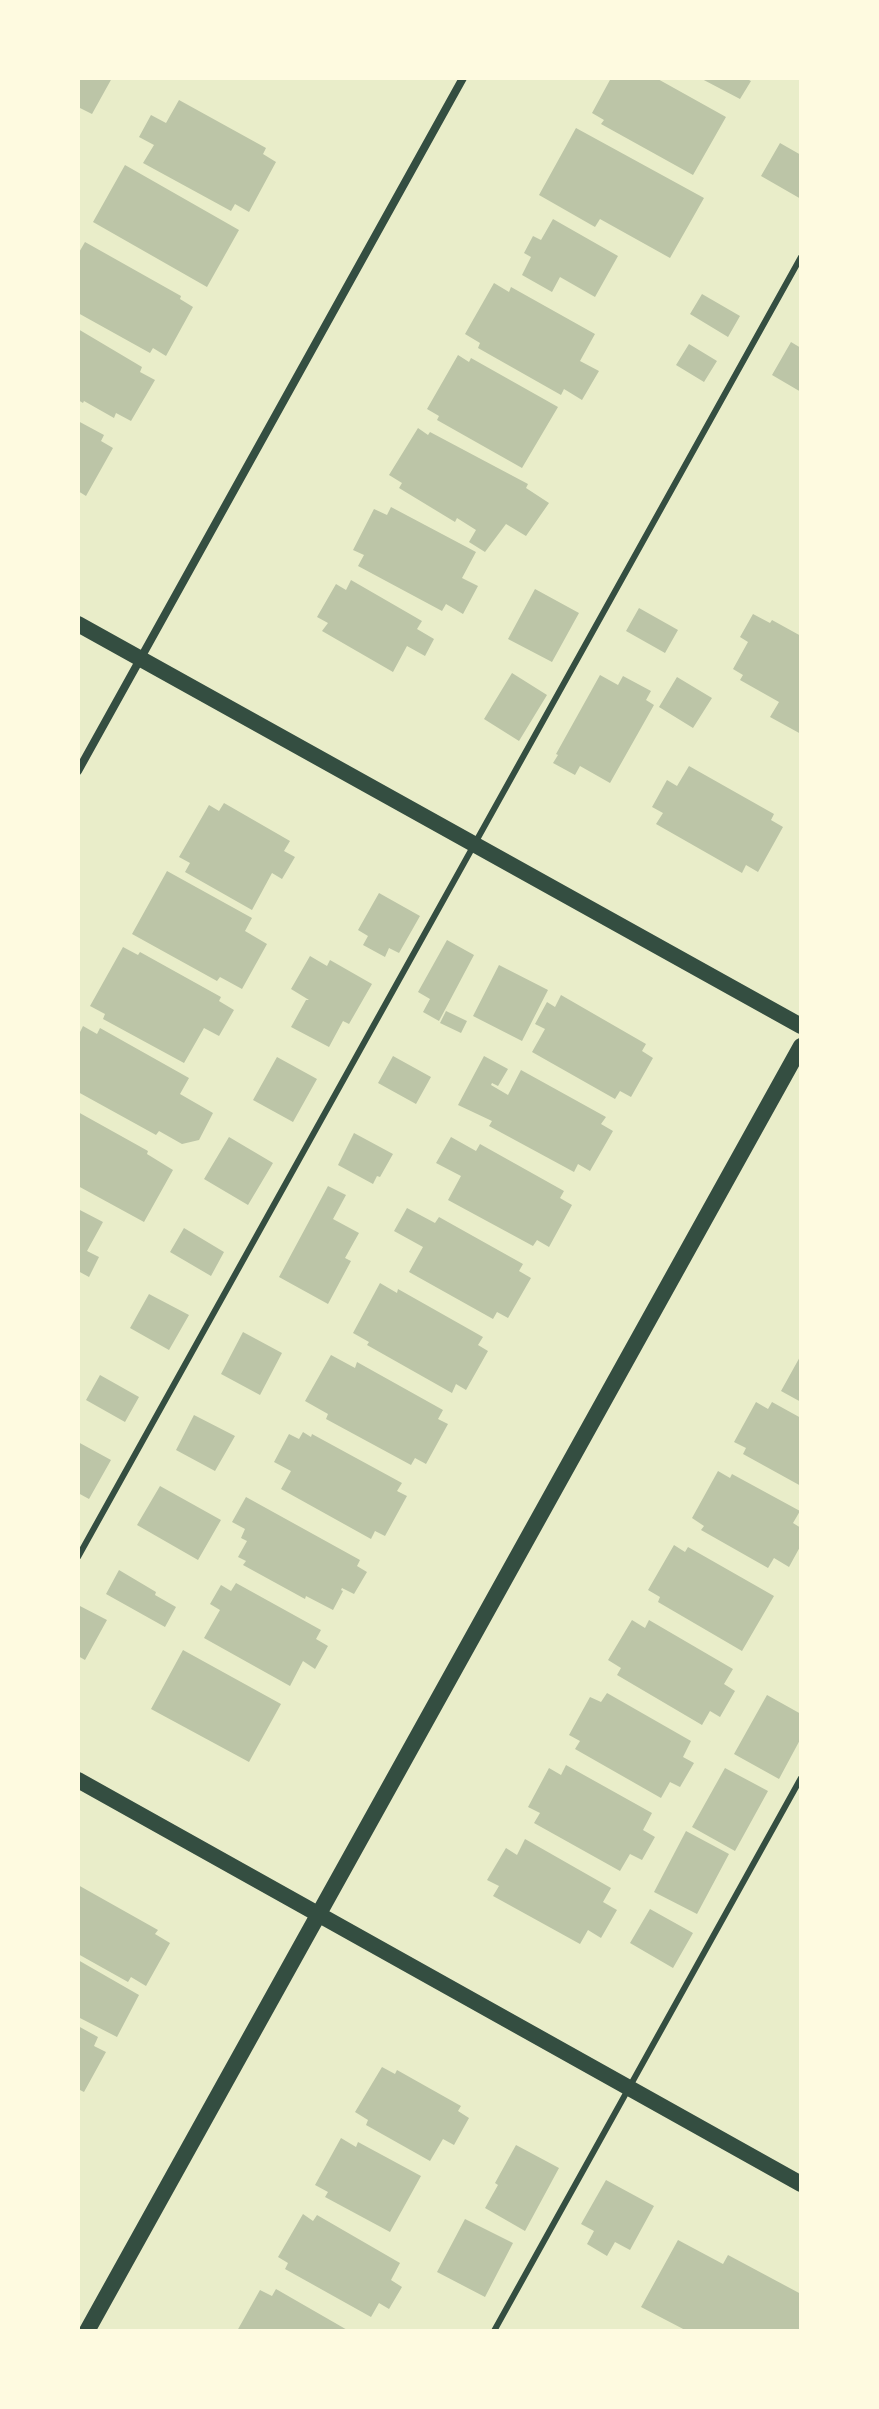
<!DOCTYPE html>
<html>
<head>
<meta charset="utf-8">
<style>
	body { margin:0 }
	#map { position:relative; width:879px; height:2409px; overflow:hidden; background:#e9edc9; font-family:Lato,sans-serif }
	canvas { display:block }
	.frame { position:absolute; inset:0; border:80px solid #fefae0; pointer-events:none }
</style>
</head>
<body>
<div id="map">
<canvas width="879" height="2409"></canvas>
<div class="frame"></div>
</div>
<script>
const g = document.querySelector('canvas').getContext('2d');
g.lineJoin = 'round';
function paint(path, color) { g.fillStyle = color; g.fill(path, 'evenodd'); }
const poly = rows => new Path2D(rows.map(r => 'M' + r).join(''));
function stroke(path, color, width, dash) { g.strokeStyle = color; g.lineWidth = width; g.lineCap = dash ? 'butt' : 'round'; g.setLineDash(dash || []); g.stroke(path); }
const building = poly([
	[78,78,112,78,92,114,78,107],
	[611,78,656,78,726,117,693,175,601,124,604,120,592,113],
	[700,78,745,78,751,81,740,99],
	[179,100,266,148,263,154,276,162,249,212,235,204,231,211,143,163,154,145,139,137,151,115,166,123],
	[576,128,704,198,670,258,600,219,595,227,539,195],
	[780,143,801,155,801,199,761,176],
	[125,165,239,230,207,287,93,222],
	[553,219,618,256,595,297,560,277,552,292,522,275,531,257,524,253,533,236,541,240],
	[85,242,181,296,180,299,193,307,166,356,153,348,150,353,78,313,78,254],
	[494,283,509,292,511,287,595,334,580,361,599,371,582,400,564,389,561,395,478,348,480,343,465,334],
	[702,294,740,316,728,337,690,314],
	[78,329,142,367,140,372,155,380,131,421,116,413,114,418,84,401,83,403,78,400],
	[791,342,801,348,801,392,772,375],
	[689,344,717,361,704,382,676,365],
	[458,355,469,362,471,358,558,407,522,468,437,420,439,416,427,409],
	[78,421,104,435,101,441,113,448,86,496,78,491],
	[418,428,428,435,430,432,528,484,526,488,549,503,526,536,506,524,485,552,469,542,476,530,457,518,455,522,399,488,402,483,389,475],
	[391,507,476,552,462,578,478,586,463,614,446,604,442,611,358,566,364,555,353,550,374,509,387,515],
	[351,580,422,621,417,629,434,639,425,656,407,646,393,672,322,631,328,623,317,617,336,584,346,590],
	[535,589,579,613,552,662,508,639],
	[639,608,678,630,665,653,626,631],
	[753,614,770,623,772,620,801,636,801,734,770,717,779,702,740,680,743,675,733,669,748,642,740,637],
	[512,673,547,695,519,741,484,719],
	[600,675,618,685,623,676,651,691,646,700,654,705,610,783,580,766,575,775,553,763,558,755,556,754],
	[677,677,712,698,693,728,659,707],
	[689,766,774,814,771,820,783,827,758,872,746,865,742,873,656,824,663,813,652,807,667,780,677,786],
	[224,803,290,841,284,851,295,857,282,879,272,873,252,910,185,872,190,863,179,857,209,805,219,811],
	[167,871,252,918,245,931,267,944,242,989,220,977,217,981,132,934],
	[379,893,420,916,399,953,389,948,385,957,363,945,368,936,358,930],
	[447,940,474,955,439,1021,423,1012,430,999,418,992],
	[123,947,138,955,140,952,221,997,219,1001,234,1010,219,1036,204,1028,184,1063,103,1019,105,1014,90,1006],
	[310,956,327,966,330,960,372,984,349,1024,343,1021,329,1047,291,1027,306,1000,309,1000,291,989],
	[499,965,548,990,522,1041,473,1016],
	[561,995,646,1044,642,1051,653,1058,631,1097,620,1091,615,1099,532,1052,545,1029,535,1024,547,1002,555,1007],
	[446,1011,467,1021,461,1033,440,1023],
	[83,1026,97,1034,100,1028,189,1078,180,1094,213,1113,199,1140,182,1144,159,1131,156,1135,78,1092,78,1036],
	[393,1056,431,1077,416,1104,378,1083],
	[484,1056,508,1069,498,1086,492,1083,491,1085,508,1095,521,1070,606,1117,601,1124,613,1131,590,1171,578,1164,574,1172,489,1126,492,1121,458,1105],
	[277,1057,317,1079,293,1122,253,1100],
	[78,1112,148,1151,147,1154,173,1170,144,1222,78,1186],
	[354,1133,393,1154,380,1177,377,1176,373,1184,338,1165],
	[229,1137,273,1163,248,1205,204,1179],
	[451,1137,476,1151,480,1144,564,1191,560,1198,572,1205,549,1247,537,1240,533,1246,448,1200,461,1176,436,1163],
	[328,1186,346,1195,333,1219,359,1233,345,1258,351,1261,328,1304,279,1277],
	[407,1208,435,1223,439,1217,523,1264,519,1271,531,1278,508,1318,497,1312,493,1319,409,1272,423,1247,394,1231],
	[78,1209,103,1222,87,1251,99,1257,89,1277,78,1271],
	[184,1228,224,1252,211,1276,170,1252],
	[380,1283,397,1293,398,1289,483,1337,478,1345,488,1351,466,1390,456,1384,452,1393,367,1345,369,1342,353,1333],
	[149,1294,189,1315,169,1350,130,1328],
	[243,1332,282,1353,260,1395,221,1374],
	[331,1355,355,1368,357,1362,443,1410,438,1419,448,1424,426,1464,415,1458,411,1465,326,1419,328,1414,305,1401],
	[801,1355,801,1402,781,1391],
	[100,1375,139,1397,125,1422,86,1400],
	[756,1402,768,1409,772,1402,801,1418,801,1486,743,1454,746,1448,734,1442],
	[194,1415,235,1436,215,1471,176,1450],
	[303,1432,311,1437,312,1434,402,1483,397,1491,407,1496,385,1536,375,1531,371,1539,281,1489,291,1471,274,1462,289,1434,299,1439],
	[78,1442,111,1460,89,1499,78,1493],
	[718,1471,730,1478,732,1474,800,1511,793,1523,801,1528,801,1545,789,1567,774,1558,768,1568,701,1530,704,1526,692,1518],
	[160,1486,221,1520,198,1560,137,1525],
	[246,1497,360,1560,357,1566,367,1572,354,1594,342,1588,341,1590,343,1591,333,1610,306,1596,305,1599,243,1565,246,1561,238,1557,247,1541,241,1538,245,1529,232,1522],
	[674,1545,685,1552,688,1547,774,1596,742,1651,658,1602,660,1597,648,1590],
	[119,1570,156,1592,155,1595,176,1607,165,1627,106,1594],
	[236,1583,321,1630,316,1639,328,1646,315,1669,303,1661,290,1686,204,1638,220,1610,210,1604,221,1585,231,1591],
	[78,1605,107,1620,85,1660,78,1656],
	[632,1620,645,1628,649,1620,733,1669,724,1684,735,1691,720,1717,710,1711,702,1725,617,1675,621,1668,608,1660],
	[183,1650,281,1704,249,1762,151,1709],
	[607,1693,691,1741,683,1757,694,1763,680,1787,670,1782,661,1798,575,1749,580,1741,569,1735,590,1697,601,1702],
	[767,1695,801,1714,801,1738,779,1779,734,1754],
	[566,1765,652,1813,643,1830,655,1837,642,1860,630,1854,620,1871,534,1823,540,1813,528,1807,549,1768,561,1775],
	[725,1768,768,1791,735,1851,692,1827],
	[686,1831,729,1854,697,1914,654,1892],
	[525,1839,611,1888,603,1902,617,1910,601,1938,588,1930,580,1944,493,1896,499,1886,487,1880,506,1848,517,1855],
	[78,1885,158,1930,155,1934,170,1943,146,1986,131,1977,128,1982,78,1954],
	[650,1909,693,1933,673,1968,630,1943],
	[78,1960,139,1995,117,2037,78,2017],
	[78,2026,98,2037,94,2046,106,2052,84,2092,78,2089],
	[382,2067,395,2074,397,2070,461,2106,458,2111,469,2118,454,2145,443,2139,430,2161,366,2125,368,2120,355,2112],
	[341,2138,356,2147,358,2142,421,2176,390,2232,325,2197,328,2192,315,2185],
	[516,2145,559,2168,525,2231,485,2208,498,2185,495,2183],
	[606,2180,654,2206,630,2250,615,2242,607,2256,587,2244,594,2231,581,2224],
	[303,2214,313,2221,317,2215,400,2263,391,2280,402,2287,389,2309,379,2303,371,2317,285,2269,288,2263,278,2257],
	[465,2219,513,2243,485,2297,437,2272],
	[678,2240,723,2264,728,2255,801,2294,801,2315,799,2320,801,2321,801,2331,687,2331,641,2307],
	[276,2289,349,2331,237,2331,260,2290,272,2296]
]);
const service = poly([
	[78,1557,801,257],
	[494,2331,801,1778]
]);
const minor = poly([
	[78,771,463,78]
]);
const secondary = poly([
	[78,624,801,1026],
	[78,1780,801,2184],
	[87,2331,801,1046]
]);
paint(building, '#bcc5a7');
stroke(service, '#344e41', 6);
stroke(minor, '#344e41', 8);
stroke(secondary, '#344e41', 16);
</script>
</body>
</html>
